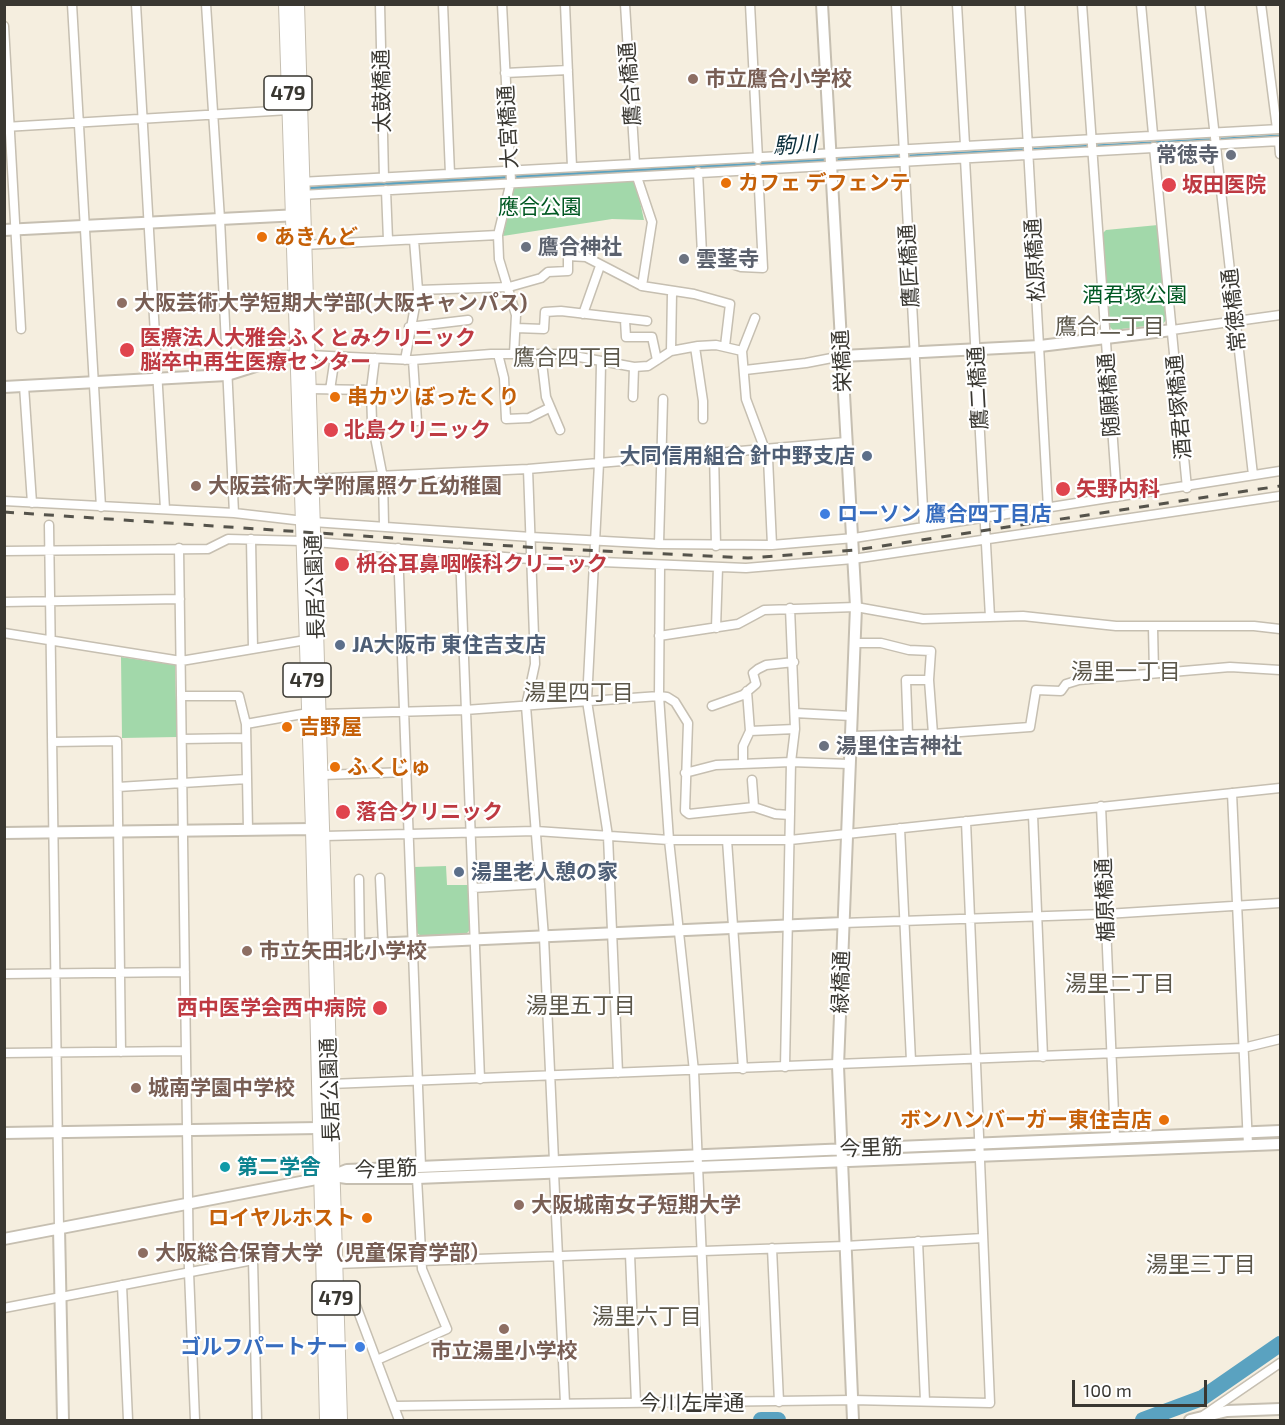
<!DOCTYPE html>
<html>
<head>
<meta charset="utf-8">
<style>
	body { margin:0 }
	#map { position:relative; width:1285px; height:1425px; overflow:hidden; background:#f5eedf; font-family:"Exo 2",sans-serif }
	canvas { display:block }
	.frame { position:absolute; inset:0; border:6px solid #393731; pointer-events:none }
	.scale { position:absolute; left:1072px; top:1380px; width:135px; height:27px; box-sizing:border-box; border:3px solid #393731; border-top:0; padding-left:8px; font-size:18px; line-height:21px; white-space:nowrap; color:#393731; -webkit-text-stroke:4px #fff; paint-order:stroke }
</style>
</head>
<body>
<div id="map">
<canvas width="1285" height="1425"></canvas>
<div class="frame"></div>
<div class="scale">100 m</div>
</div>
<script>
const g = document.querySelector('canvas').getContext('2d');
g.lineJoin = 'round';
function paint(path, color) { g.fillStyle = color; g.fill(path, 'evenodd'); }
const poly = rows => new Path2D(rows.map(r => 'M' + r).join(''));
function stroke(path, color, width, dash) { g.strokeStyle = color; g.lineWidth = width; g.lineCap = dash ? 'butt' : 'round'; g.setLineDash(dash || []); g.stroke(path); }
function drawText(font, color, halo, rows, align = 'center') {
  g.font = font + ' "Exo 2","Noto Sans JP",sans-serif'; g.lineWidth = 4.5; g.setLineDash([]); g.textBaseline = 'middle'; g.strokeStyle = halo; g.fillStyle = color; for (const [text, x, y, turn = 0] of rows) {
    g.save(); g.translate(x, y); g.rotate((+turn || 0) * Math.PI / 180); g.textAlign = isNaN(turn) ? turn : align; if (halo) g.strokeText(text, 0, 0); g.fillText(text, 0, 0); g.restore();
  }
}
const green = poly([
	[632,180,636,183,644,220,612,219,503,236,514,188,518,185],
	[1158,225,1166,320,1163,324,1113,330,1108,325,1102,234,1106,230],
	[121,657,175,665,177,737,122,738],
	[446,866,447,885,468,885,470,930,466,934,421,936,417,933,414,867]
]);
const stream = poly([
	[834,160,1280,136],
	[311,188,827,160]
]);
const river = poly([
	[761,1420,778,1420],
	[1143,1420,1202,1398,1280,1344]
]);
const minor = poly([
	[72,4,101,507],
	[136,4,165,509],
	[206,4,220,219,234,513],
	[380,4,384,178],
	[443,4,450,174],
	[502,4,511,181,498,235,499,259,516,315,514,354],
	[565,4,572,167],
	[625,4,635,164],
	[750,4,758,159],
	[896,4,924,527],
	[957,4,965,145],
	[1020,4,1048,508],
	[1082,4,1117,497],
	[1141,4,1153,134],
	[1200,4,1253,475],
	[1261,4,1277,129],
	[4,26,21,329],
	[505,73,568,70],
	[5,127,289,110],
	[1279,142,1280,154],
	[1154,147,1187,488],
	[965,159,990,617],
	[698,172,702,254,741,267,763,268,758,169],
	[637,177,652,222,642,286],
	[300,182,1280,129],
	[386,190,388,240],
	[301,195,1280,141],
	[414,240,418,290,509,287,541,278,548,272,568,271,568,256,586,257,642,286,694,294,730,304,725,346],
	[303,245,498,235],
	[583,314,600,266],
	[755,318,742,351,746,399,768,458,772,545],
	[625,320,626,337,652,337,657,360],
	[409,327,468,320],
	[516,328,544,329,545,312,561,311,647,321],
	[1172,330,1280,315],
	[695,347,703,401,703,419],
	[671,351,672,293],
	[498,354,504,378,506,419,529,418,549,408],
	[541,354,546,397,560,430],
	[308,355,413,360,491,354,563,354,634,367,648,366,671,351,698,346,716,345,742,351],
	[375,358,371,390,372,422,383,478,384,525],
	[405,360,418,290],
	[413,360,417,421],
	[601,363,599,463,587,701,608,836,618,1073],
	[745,370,806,363,842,356],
	[24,386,32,503],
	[309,389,371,390],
	[330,390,335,357],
	[633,397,634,367],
	[714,452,716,546],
	[528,469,535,664,526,706,544,937,554,1161],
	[312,479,528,469,846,442],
	[4,501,234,513,313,522,531,537,659,544,772,545,854,538,1280,471],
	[49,525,59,1228],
	[251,539,253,649],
	[659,544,663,399],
	[179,548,189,1272,195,1420],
	[398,548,421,1167],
	[4,551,208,549,228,539,302,541,530,559,746,568,853,559,1280,496],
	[460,553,480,1079],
	[660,566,659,696,669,840,694,1071,708,1402],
	[4,602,180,599],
	[1153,627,1154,673],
	[716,628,718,567],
	[4,633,181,661,306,640],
	[659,636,738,624,764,610,856,607,923,619,1023,616,1116,626,1254,626,1280,629],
	[854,643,881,643,909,650,931,651,929,680,933,734],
	[181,696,239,696,246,724],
	[712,706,743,695,756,684,753,673,758,669,766,665,794,662],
	[795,713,851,716],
	[320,714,465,710,659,696,667,697,675,702,688,723,685,811,689,814,754,807,775,814,790,815],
	[795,729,791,762,849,764],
	[750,731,795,729,790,608],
	[908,735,906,680,929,680],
	[850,736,933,734,1030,727,1036,690,1061,691,1066,684,1079,680,1230,667,1280,670],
	[182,739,246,738],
	[52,742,117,741,121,1052],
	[743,763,743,746,750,731,747,691],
	[685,773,716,765,791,762,785,1067],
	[322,775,407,772],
	[752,780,754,807],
	[118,787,247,779],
	[1232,793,1248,1145],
	[1101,806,1115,1138],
	[1033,815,1043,1057],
	[900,828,911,1061],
	[248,830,246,724,308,713],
	[324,836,536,831,669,840,790,840,1280,788],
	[727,840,743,1069],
	[380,878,383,944],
	[359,879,360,945],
	[473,888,540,884],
	[843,923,1106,914,1280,903],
	[4,974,185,972],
	[4,1053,186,1051],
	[330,1084,1243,1048,1280,1039],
	[554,1173,565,1403],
	[918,1241,925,1401],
	[772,1248,779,1402],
	[630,1254,636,1403],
	[335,1264,845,1246,983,1238],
	[122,1285,128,1420],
	[336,1294,352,1295,399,1420],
	[4,1308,253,1260,257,1420],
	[377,1360,447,1329,422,1269,417,1178],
	[395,1406,852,1400,990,1403,966,821],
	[1204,1415,1280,1363]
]);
const tertiary = poly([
	[822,4,856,607,838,1066,853,1420],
	[4,230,299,215],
	[842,356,1040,346,1172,330],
	[4,387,227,375,284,357,304,355],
	[4,833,313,829,318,833],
	[327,946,843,923],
	[4,1133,319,1128],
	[333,1176,347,1178,417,1178,1280,1144],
	[59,1228,63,1420],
	[4,1239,332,1176,347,1170,1280,1131],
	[1190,1420,1227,1411,1280,1409]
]);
const trunk = poly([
	[286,4,313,829,327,1420],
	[297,4,340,1420]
]);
const rail = poly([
	[4,512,542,548,748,558,855,550,1280,486]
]);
const markers = [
	[693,79,6,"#8d6e63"],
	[1231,155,6,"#6b7280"],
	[726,183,6,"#e8710a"],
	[1169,185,8,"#e0444e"],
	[262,237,6,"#e8710a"],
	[526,247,6,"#6b7280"],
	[684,259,6,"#6b7280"],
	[122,303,6,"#8d6e63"],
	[127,350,8,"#e0444e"],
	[335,397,6,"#e8710a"],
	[331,430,8,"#e0444e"],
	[867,456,6,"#5c6f8a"],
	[196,486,6,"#8d6e63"],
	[1063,489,8,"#e0444e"],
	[825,514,6,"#3f7fe0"],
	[342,564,8,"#e0444e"],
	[340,645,6,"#5c6f8a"],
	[287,727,6,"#e8710a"],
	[824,746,6,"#6b7280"],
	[335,767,6,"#e8710a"],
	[343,812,8,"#e0444e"],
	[459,872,6,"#5c6f8a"],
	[247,951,6,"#8d6e63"],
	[380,1008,8,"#e0444e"],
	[136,1088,6,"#8d6e63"],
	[1164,1120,6,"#e8710a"],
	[225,1167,6,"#0f9aa8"],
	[519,1205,6,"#8d6e63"],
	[367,1218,6,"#e8710a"],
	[143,1253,6,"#8d6e63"],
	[504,1329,6,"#8d6e63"],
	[360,1347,6,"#3f7fe0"]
];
const shields = [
	[288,93,48],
	[307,680,48],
	[336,1298,48]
];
const shieldNames = [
	["479",288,93],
	["479",307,680],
	["479",336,1298]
];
const educationNames = [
	["市立鷹合小学校",705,79],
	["大阪芸術大学短期大学部(大阪キャンパス)",134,303],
	["大阪芸術大学附属照ケ丘幼稚園",208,486],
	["市立矢田北小学校",259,951],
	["城南学園中学校",148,1088],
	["大阪城南女子短期大学",531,1205],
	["大阪総合保育大学（児童保育学部）",155,1253],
	["市立湯里小学校",504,1351,"center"]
];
const streetNames = [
	["鷹合橋通",630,84,-94],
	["太鼓橋通",382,91,-91],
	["大宮橋通",508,127,-93],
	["松原橋通",1035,260,-93],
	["鷹匠橋通",909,266,-93],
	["常徳橋通",1234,310,-96],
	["栄橋通",842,361,-93],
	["鷹二橋通",978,388,-93],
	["随願橋通",1109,395,-94],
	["酒君塚橋通",1179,407,-95],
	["長居公園通",315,587,-92],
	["楯原橋通",1105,900,-92],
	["緑橋通",841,982,-88],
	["長居公園通",330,1090,-92],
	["今里筋",871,1148,-2],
	["今里筋",386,1169,-3],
	["今川左岸通",692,1403]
];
const worshipNames = [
	["常徳寺",1219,155,"right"],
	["鷹合神社",538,247],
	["雲茎寺",696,259],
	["湯里住吉神社",836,746]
];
const foodNames = [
	["カフェ デフェンテ",738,183],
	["あきんど",274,237],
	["串カツ ぼったくり",347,397],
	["吉野屋",299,727],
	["ふくじゅ",347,767],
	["ボンハンバーガー東住吉店",1152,1120,"right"],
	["ロイヤルホスト",355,1218,"right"]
];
const healthNames = [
	["坂田医院",1182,185],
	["医療法人大雅会ふくとみクリニック",140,338],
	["脳卒中再生医療センター",140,362],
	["北島クリニック",344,430],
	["矢野内科",1076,489],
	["枡谷耳鼻咽喉科クリニック",356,564],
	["落合クリニック",356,812],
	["西中医学会西中病院",366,1008,"right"]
];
const parkNames = [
	["應合公園",540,207],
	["酒君塚公園",1135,295]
];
const serviceNames = [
	["大同信用組合 針中野支店",855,456,"right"],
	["JA大阪市 東住吉支店",352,645],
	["湯里老人憩の家",471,872]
];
const shopNames = [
	["ローソン 鷹合四丁目店",837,514],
	["ゴルフパートナー",348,1347,"right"]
];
const cultureNames = [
	["第二学舎",237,1167]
];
const waterNames = [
	["駒川",795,145,-3]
];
const neighbourhoodNames = [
	["鷹合二丁目",1110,327],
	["鷹合四丁目",568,358],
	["湯里一丁目",1126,672],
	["湯里四丁目",579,693],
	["湯里二丁目",1120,984],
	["湯里五丁目",581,1006],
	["湯里三丁目",1201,1265],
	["湯里六丁目",647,1317]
];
paint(green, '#a2d8aa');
stroke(stream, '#5aa2c0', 3);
stroke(river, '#5aa2c0', 16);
stroke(minor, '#c6bfb1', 11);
stroke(tertiary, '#c6bfb1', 14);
stroke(trunk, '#c6bfb1', 16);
stroke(minor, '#fff', 8);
stroke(tertiary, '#fff', 10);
stroke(trunk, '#fff', 14);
stroke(rail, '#55534b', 3, [10, 10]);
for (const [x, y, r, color] of markers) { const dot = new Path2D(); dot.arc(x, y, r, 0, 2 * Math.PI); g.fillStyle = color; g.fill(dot); stroke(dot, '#fff', 2); }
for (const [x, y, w] of shields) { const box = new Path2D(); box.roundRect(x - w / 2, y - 17, w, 34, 4.5); g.fillStyle = '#fff'; g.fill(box); stroke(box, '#393731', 1.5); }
drawText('bold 20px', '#393731', null, shieldNames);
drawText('bold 21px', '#785e54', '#fff', educationNames, 'left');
drawText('21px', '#393731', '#fff', streetNames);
drawText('bold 21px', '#5b616d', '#fff', worshipNames, 'left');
drawText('bold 21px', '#c56008', '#fff', foodNames, 'left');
drawText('bold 21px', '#be3a42', '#fff', healthNames, 'left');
drawText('21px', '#005822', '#fff', parkNames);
drawText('bold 21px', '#4e5e75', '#fff', serviceNames, 'left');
drawText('bold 21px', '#366cbe', '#fff', shopNames, 'left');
drawText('bold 21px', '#0d838f', '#fff', cultureNames, 'left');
drawText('italic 22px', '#0a2e3b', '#fff', waterNames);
drawText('22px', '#5c574a', '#fff', neighbourhoodNames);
</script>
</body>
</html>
